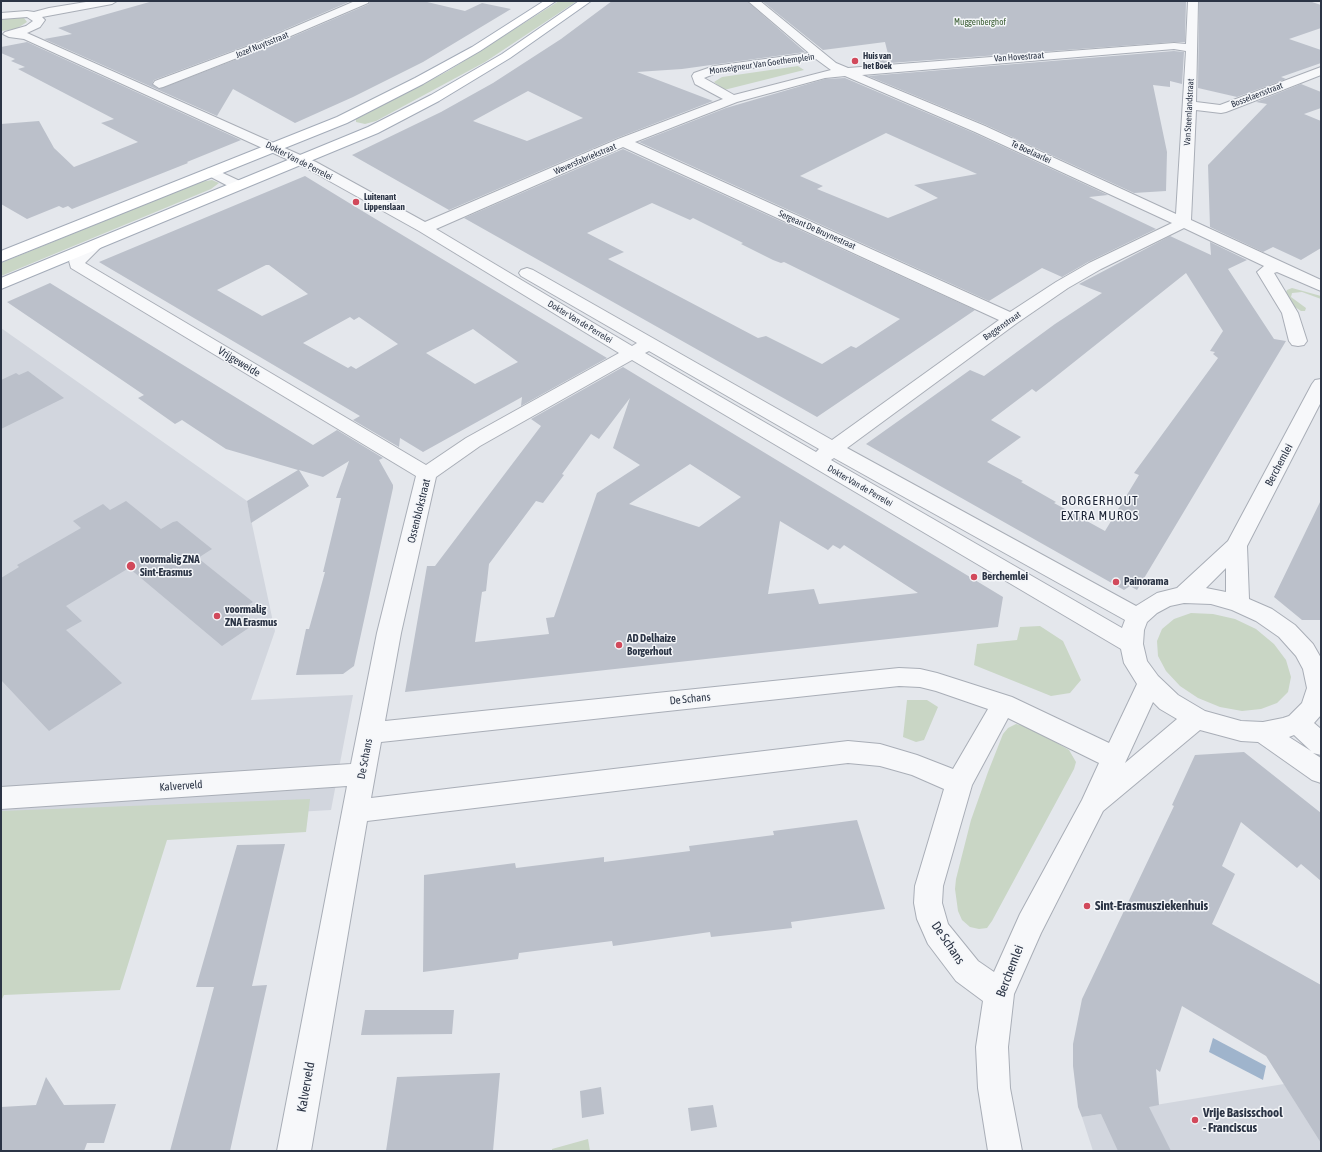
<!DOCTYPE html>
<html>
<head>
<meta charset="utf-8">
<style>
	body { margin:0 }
	#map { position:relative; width:1322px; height:1152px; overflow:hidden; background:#e4e7ec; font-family:"Asap Condensed",sans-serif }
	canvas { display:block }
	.frame { position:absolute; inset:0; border:2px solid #2b3445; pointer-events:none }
</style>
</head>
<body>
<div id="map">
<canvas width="1322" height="1152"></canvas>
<div class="frame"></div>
</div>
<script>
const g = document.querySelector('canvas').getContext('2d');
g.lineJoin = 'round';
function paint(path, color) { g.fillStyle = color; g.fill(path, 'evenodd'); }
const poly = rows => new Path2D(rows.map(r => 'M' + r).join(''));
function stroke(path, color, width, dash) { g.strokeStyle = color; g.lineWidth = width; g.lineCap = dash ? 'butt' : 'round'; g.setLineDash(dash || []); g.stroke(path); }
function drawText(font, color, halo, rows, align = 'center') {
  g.font = font + ' "Asap Condensed",sans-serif'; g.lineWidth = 3; g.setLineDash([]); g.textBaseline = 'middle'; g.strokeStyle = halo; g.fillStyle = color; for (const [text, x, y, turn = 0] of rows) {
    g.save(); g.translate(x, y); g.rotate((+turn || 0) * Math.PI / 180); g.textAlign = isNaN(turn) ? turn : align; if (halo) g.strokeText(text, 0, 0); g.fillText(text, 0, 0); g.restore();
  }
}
const built = poly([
	[1,328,247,501,275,631,251,700,353,695,331,810,1,829],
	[1284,1084,1321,1123,1321,1151,1093,1151,1082,1117]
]);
const green = poly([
	[559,1,577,1,485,62,376,121,365,124,356,122,356,119,448,71],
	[19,17,24,18,27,22,16,29,1,31,1,19],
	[798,66,804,70,724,90,714,82,722,77],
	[212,180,219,183,211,189,1,276,1,263,200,182],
	[1292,288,1321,296,1321,299,1302,292,1292,293,1291,297,1306,308,1305,311,1301,311,1295,307,1285,294,1287,290],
	[1191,613,1213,614,1235,619,1256,629,1274,644,1286,660,1291,677,1288,692,1277,703,1261,709,1242,711,1220,707,1198,698,1180,686,1166,671,1158,656,1157,641,1162,629,1174,619],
	[1040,626,1063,641,1081,680,1070,693,1051,696,974,665,977,644,1017,640,1020,627],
	[907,700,927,700,938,707,924,740,916,742,903,737],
	[1016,724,1032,728,1069,750,1076,762,1074,769,992,921,987,928,979,929,970,927,962,920,958,911,955,889,956,879,971,820,988,772,1003,734,1008,728],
	[310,799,306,832,167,840,120,990,4,995,1,1001,1,811],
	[588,1139,590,1151,552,1151,552,1149]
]);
const water = poly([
	[1213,1038,1266,1066,1263,1080,1209,1052]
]);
const building = poly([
	[153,1,351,1,256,42,154,80,152,84,159,89,266,48,369,4,370,1,423,1,465,11,482,3,511,9,423,62,353,97,295,123,233,89,217,116,44,39,72,34,58,28],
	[612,1,747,1,805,52,682,69,637,72,713,101,617,138,449,210,352,155,441,112,493,83,561,39],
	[528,91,583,118,527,141,473,121],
	[762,1,1186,1,1185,42,1174,42,863,65,876,61,875,58,888,54,885,42,823,50],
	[1199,1,1309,1,1321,5,1321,28,1289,39,1321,50,1321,63,1281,77,1286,79,1237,97,1198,88],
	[27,42,241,140,187,162,188,163,72,209,68,206,63,208,59,206,27,219,1,204,1,124,39,121,54,148,74,167,138,142,101,123,114,119,18,69,25,67,11,61,15,59,1,53,1,47],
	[1174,51,1184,52,1182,84,1170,81,1170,87,1153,85,1167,152,1166,191,1134,193,986,125,868,76],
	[845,78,974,133,1108,195,1089,197,1156,229,1088,262,1062,277,1042,268,989,301,639,142,726,108,825,79],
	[886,133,977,174,914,185,938,198,888,218,817,189,823,186,800,176],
	[1301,84,1321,92,1321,108,1304,114,1321,121,1321,248,1301,260,1273,247,1263,252,1210,227,1208,165,1267,104,1256,102],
	[623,149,975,310,817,417,464,218],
	[652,203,690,220,693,218,743,243,741,244,773,260,781,263,784,262,900,319,856,348,851,346,822,364,766,336,758,338,608,259,624,252,587,233],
	[305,176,359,209,607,358,521,406,522,397,423,452,400,438,399,447,353,420,360,416,99,262],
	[266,265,269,265,308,294,262,316,217,290],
	[350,317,354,320,359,317,398,344,356,369,351,366,348,368,303,343],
	[473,329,518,362,475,384,426,353],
	[1170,236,1211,255,1210,242,1247,260,1228,269,1274,339,1286,341,1137,590,1130,586,1124,590,866,444,970,370,984,376,1055,324,1102,293,1079,284],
	[1186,273,1223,331,1210,351,1215,352,1213,354,1218,358,1134,473,1139,475,1105,531,1054,503,1056,502,1021,482,1023,481,987,462,1021,437,991,420,1032,389,1036,392,1049,382],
	[50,283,313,445,337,430,383,458,379,460,393,485,393,488,354,666,343,674,296,675,306,629,309,629,325,572,323,572,341,498,336,498,349,461,323,477,299,470,309,486,251,523,247,501,298,470,226,449,182,420,175,424,138,398,144,395,7,302],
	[623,367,1003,597,998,627,405,692,427,566,435,566,541,426,531,419],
	[630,398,613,448,640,465,597,493,554,617,546,618,549,634,475,642,482,592,486,591,489,564,536,501,543,503,564,475,562,474,591,434,599,439],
	[690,464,741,497,699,527,629,504],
	[780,521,828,550,833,545,840,549,844,545,918,593,819,604,814,589,768,594],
	[28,371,64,398,1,429,1,380,16,373,19,375],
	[1321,500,1321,620,1302,620,1274,597],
	[126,501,161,529,173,522,177,521,212,549,198,558,253,602,240,610,256,623,222,646,129,568,66,606,82,621,66,630,122,683,49,731,1,680,1,578,19,567,17,565,81,528,73,521,103,504,110,510],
	[1244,752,1321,813,1321,881,1301,864,1297,868,1241,822,1222,866,1235,874,1212,924,1321,985,1321,1143,1266,1056,1182,1006,1160,1072,1156,1069,1159,1105,1149,1107,1171,1151,1118,1151,1101,1114,1082,1117,1078,1107,1073,1066,1073,1044,1082,999,1174,806,1172,805,1195,755],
	[857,820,885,909,791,922,792,928,711,937,710,932,613,946,612,941,519,953,518,959,423,972,424,875,515,863,516,868,604,857,604,862,690,851,689,846,774,835,773,831],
	[285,844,252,986,267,985,230,1151,170,1151,214,987,196,987,237,845],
	[365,1010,454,1010,452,1034,361,1035],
	[500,1073,493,1151,386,1151,397,1077],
	[46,1077,64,1105,116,1104,104,1143,87,1143,84,1151,1,1151,1,1107,36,1105],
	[601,1087,604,1114,582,1118,580,1091],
	[713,1105,717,1127,691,1131,688,1108]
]);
const minor = poly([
	[92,1,117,1,112,4,42,17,45,20,40,27,27,33,316,162,425,222,618,139,723,99,695,84,692,76,694,73,714,66,809,53,748,1,760,1,836,63,848,68,1174,43,1186,44,1188,1,1198,1,1196,102,1220,105,1321,67,1321,75,1226,112,1221,113,1196,110,1191,220,1321,280,1321,291,1277,272,1274,273,1298,313,1307,341,1304,345,1298,346,1292,345,1289,341,1282,313,1257,272,1264,266,1184,228,1101,269,1068,288,1017,323,847,448,1136,606,1157,593,1177,588,1228,541,1312,384,1315,380,1321,379,1321,402,1247,546,1249,599,1272,609,1295,625,1313,644,1321,658,1321,715,1314,723,1321,729,1321,755,1313,753,1321,758,1321,783,1312,780,1258,742,1241,741,1200,730,1103,811,1041,933,1014,994,1008,1047,1010,1088,1022,1151,988,1151,978,1088,976,1047,983,1001,956,981,928,944,917,919,914,903,915,886,944,789,912,775,880,766,848,763,367,821,311,1151,277,1151,347,786,1,809,1,787,351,764,377,633,416,476,71,268,69,261,90,242,95,240,100,242,103,245,85,263,426,465,466,438,619,353,419,231,306,168,24,39,9,37,3,34,5,32,26,26,33,21,27,17,1,19,1,13,27,11,34,12,49,8,92,1],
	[1174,49,1186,51,1176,214,985,126,862,75,1174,49],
	[816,59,831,70,734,95,704,78,716,73,816,59],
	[845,76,975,132,1172,223,1089,263,1056,282,1010,312,635,142,737,102,825,78,845,76],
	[623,147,999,320,832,440,533,270,527,268,521,270,519,273,521,276,637,343,632,346,436,229,623,147],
	[649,351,819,449,816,452,645,353,649,351],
	[632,360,1121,649,1124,663,1137,684,1109,743,1012,697,937,673,920,669,899,668,385,721,401,633,436,477,480,446,632,360],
	[834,458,1125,620,1122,628,831,460,834,458],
	[1226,568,1226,592,1206,588,1226,568],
	[1184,603,1211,604,1232,610,1256,621,1279,637,1296,656,1303,669,1307,688,1302,703,1289,716,1283,718,1263,722,1241,721,1205,711,1178,695,1158,676,1147,661,1143,644,1144,630,1147,622,1157,613,1170,606,1184,603],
	[899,686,920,687,936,691,988,709,953,769,917,755,880,744,848,741,371,798,381,742,899,686],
	[1153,702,1160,709,1177,719,1125,763,1153,702],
	[1008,718,1099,763,1082,800,1020,914,994,972,978,961,948,924,942,903,943,886,972,785,1008,718],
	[1294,735,1311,751,1289,737,1294,735],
	[355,1,369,1,368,3,265,47,163,87,159,88,153,84,155,81,257,43,355,1],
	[212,168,242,182,244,185,242,188,237,189,232,188,207,175,205,172,207,169,212,168]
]);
const major = poly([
	[544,1,556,1,480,51,423,84,347,123,1,262,1,251,337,117,415,78,472,47,544,1],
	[579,1,591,1,510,58,439,101,378,133,1,289,1,278,368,127,431,95,502,54,579,1]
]);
const markers = [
	[855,61,4,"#d1495b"],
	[356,202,4,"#d1495b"],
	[131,566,5,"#d1495b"],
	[974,577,4,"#d1495b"],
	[1116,582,4,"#d1495b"],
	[217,616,4,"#d1495b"],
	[619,645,4,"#d1495b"],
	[1087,906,4,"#d1495b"],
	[1195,1120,4,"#d1495b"]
];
const farParknames = [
	["Muggenberghof",980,22]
];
const farStreetnames = [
	["Jozef Nuytsstraat",262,45,-22],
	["Van Hovestraat",1019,57,-4],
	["Monseigneur Van Goethemplein",762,64,-8],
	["Bosselaersstraat",1257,95,-21],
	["Van Steenlandstraat",1189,112,-87],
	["Te Boelaarlei",1031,152,25],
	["Weversfabriekstraat",585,159,-23],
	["Dokter Van de Perrelei",299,161,27],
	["Sergeant De Bruynestraat",817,230,24],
	["Dokter Van de Perrelei",580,322,31],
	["Baggenstraat",1002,326,-35],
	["Dokter Van de Perrelei",860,486,30]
];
const farPoinames = [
	["Huis van",863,56],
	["het Boek",863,66],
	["Luitenant",364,197],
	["Lippenslaan",364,207]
];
const streetNames = [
	["Vrijgeweide",239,362,31],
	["Berchemlei",1279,465,-62],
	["Ossenblokstraat",419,511,-76],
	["De Schans",690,699,-6],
	["De Schans",365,759,-79],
	["Kalverveld",181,786,-4]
];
const poiNames = [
	["voormalig ZNA",140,560],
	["Sint-Erasmus",140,573],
	["Berchemlei",982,577],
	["Painorama",1124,582],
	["voormalig",225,610],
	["ZNA Erasmus",225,623],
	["AD Delhaize",627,639],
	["Borgerhout",627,652]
];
const quarterNames = [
	["BORGERHOUT",1100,501],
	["EXTRA MUROS",1100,516]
];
const nearPoinames = [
	["Sint-Erasmusziekenhuis",1095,906],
	["Vrije Basisschool",1203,1113],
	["- Franciscus",1203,1128]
];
const nearStreetnames = [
	["De Schans",948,943,56],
	["Berchemlei",1010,971,-69],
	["Kalverveld",306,1087,-80]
];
paint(built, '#d2d6de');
paint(green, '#c9d6c5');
paint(water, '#9fb4cc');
paint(building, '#bbc0ca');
stroke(minor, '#a9aeb7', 2);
stroke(major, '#a3abb8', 2);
paint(minor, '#f7f8fa');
paint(major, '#fff');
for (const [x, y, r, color] of markers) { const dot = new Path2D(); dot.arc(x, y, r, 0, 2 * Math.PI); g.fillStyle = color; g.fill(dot); stroke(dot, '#f4f6f9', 1.5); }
drawText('9px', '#3f6138', '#f4f6f9', farParknames);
drawText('9px', '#2b3445', '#f4f6f9', farStreetnames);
drawText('bold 9px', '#2b3445', '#f4f6f9', farPoinames, 'left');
drawText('11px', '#2b3445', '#f4f6f9', streetNames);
drawText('bold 11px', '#2b3445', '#f4f6f9', poiNames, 'left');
g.letterSpacing = '1px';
drawText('13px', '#1d2536', '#f4f6f9', quarterNames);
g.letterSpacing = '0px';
drawText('bold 13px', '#2b3445', '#f4f6f9', nearPoinames, 'left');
drawText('13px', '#2b3445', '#f4f6f9', nearStreetnames);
</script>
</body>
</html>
